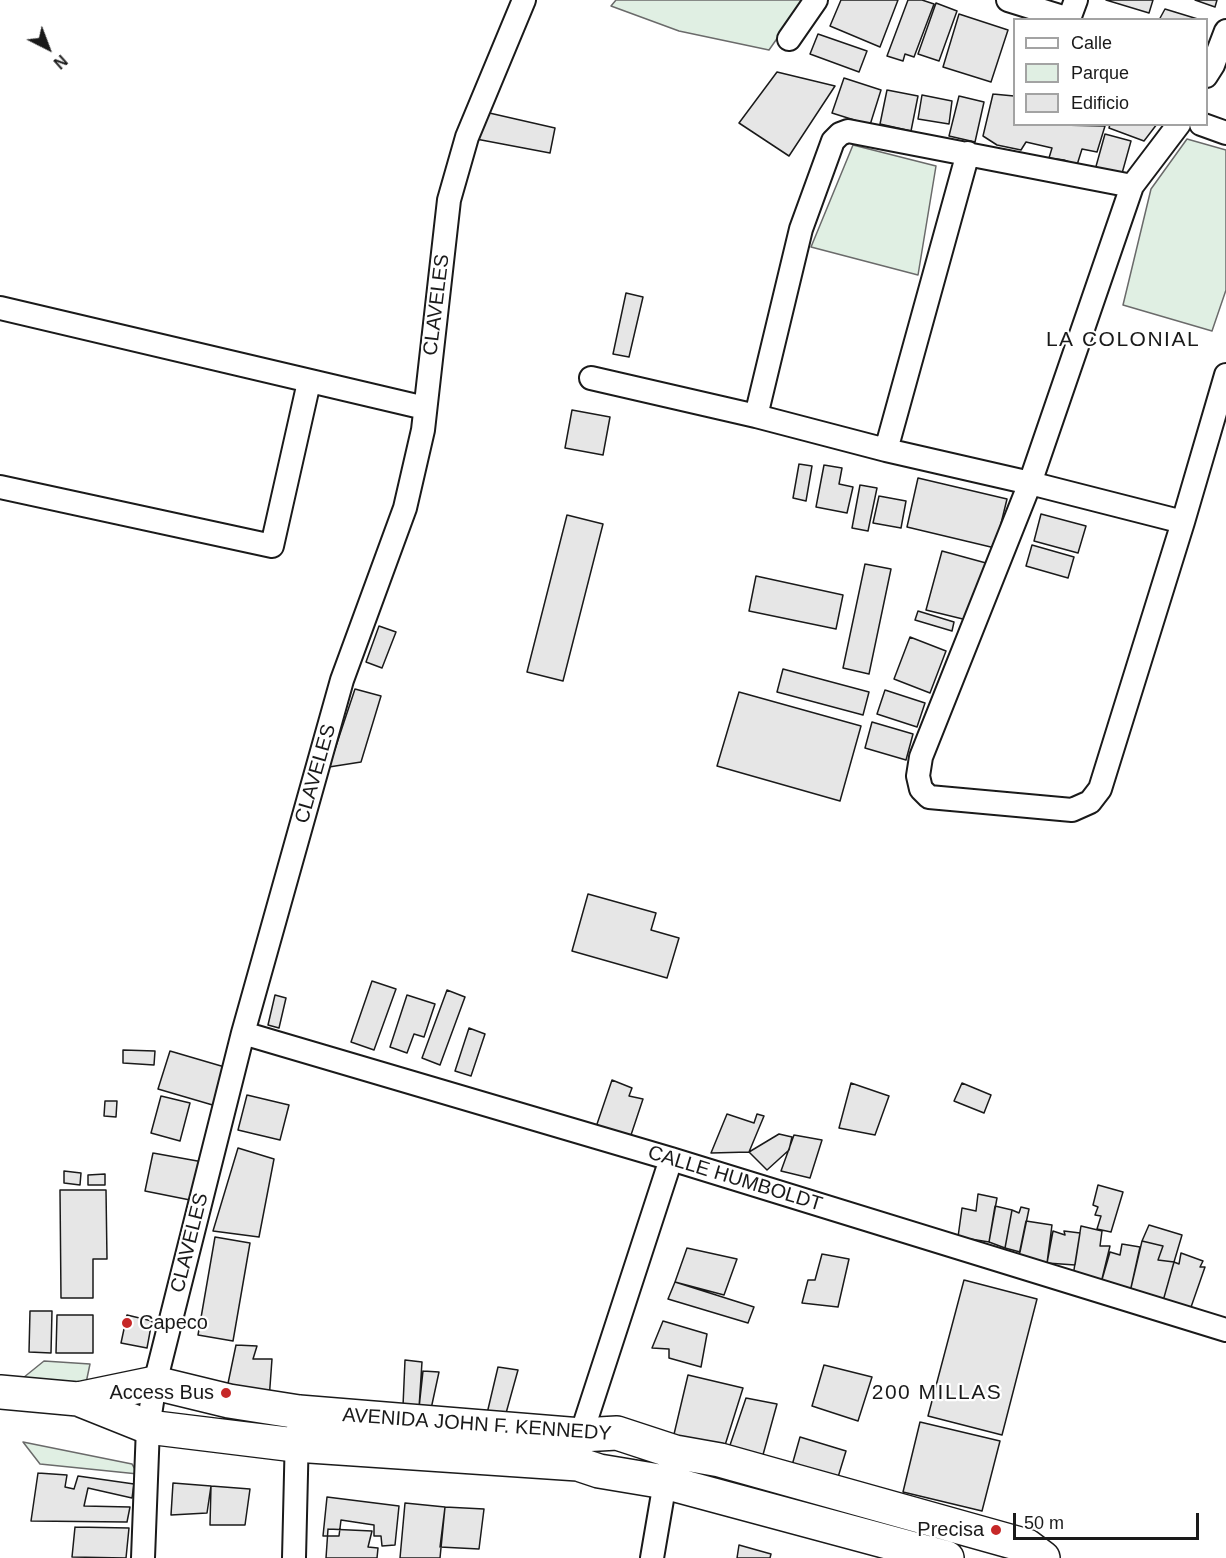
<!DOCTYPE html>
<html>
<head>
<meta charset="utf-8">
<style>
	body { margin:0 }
	#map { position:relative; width:1226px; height:1558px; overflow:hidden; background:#fff; font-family:Helvetica,sans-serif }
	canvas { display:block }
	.legend { position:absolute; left:1013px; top:18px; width:195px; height:108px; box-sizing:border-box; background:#fff; border:2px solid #a3a3a3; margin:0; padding:8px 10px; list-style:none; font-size:18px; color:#1a1a1a }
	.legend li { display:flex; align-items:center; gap:12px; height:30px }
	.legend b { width:30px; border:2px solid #a3a3a3 }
	.north { position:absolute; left:18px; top:18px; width:60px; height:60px; -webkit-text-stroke:4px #fff; paint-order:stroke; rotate:138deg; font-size:16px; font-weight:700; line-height:24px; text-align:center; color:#1a1a1a }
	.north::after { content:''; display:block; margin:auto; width:21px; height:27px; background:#1a1a1a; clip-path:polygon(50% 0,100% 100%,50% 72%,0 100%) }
	.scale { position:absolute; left:1013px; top:1513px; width:186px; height:27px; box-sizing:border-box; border:3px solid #1a1a1a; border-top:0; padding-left:8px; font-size:18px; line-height:21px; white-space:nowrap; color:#1a1a1a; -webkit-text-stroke:4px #fff; paint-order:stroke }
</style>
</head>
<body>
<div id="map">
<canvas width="1226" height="1558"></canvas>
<ul class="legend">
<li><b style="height:8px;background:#fff"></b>Calle</li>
<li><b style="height:16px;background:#e0efe3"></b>Parque</li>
<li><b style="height:16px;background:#e6e6e6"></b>Edificio</li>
</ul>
<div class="north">N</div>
<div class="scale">50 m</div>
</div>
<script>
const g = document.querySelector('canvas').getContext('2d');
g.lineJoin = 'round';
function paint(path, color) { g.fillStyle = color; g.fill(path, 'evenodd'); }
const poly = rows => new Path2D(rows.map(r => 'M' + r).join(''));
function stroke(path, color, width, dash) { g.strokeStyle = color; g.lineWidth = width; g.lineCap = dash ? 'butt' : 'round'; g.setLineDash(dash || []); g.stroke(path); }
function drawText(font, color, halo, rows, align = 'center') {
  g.font = font + ' Helvetica,sans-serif'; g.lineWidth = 4.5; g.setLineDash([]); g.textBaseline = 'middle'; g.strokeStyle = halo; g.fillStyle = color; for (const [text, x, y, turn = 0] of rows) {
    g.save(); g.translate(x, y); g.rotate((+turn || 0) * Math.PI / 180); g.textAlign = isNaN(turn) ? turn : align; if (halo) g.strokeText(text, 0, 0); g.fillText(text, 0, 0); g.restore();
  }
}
const green = poly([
	[616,0,804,0,769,50,679,31,611,6,616,0],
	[1187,139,1226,150,1226,290,1212,331,1123,305,1151,189,1187,139],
	[853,145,936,166,918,275,811,247,853,145],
	[44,1361,90,1364,86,1383,18,1382,44,1361],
	[23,1442,132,1464,138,1474,40,1464,23,1442]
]);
const building = poly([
	[841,0,898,0,880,47,830,26,841,0],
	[908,0,922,0,934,4,914,57,905,54,903,61,887,56,908,0],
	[1106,0,1153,0,1149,13,1106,0],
	[1195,0,1217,0,1215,7,1195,0],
	[936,3,957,11,939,61,918,54,936,3],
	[1165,9,1201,20,1159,20,1165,9],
	[959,14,1008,30,991,82,943,67,959,14],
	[818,34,867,51,859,72,810,54,818,34],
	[777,72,835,86,789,156,739,123,777,72],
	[844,78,881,90,870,125,832,113,844,78],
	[887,90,918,96,911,131,880,124,887,90],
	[993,94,1014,96,1014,124,1105,126,1097,152,1082,149,1077,165,1064,160,1049,158,1052,148,1026,142,1021,150,997,145,983,136,993,94],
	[922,95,952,101,949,124,918,119,922,95],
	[959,96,984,102,975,142,949,136,959,96],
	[485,112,555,128,550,153,476,139,485,112],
	[1110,124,1157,124,1144,141,1109,128,1110,124],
	[1105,134,1131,141,1121,177,1095,170,1105,134],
	[626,293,643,297,629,357,613,354,626,293],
	[572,410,610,417,603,455,565,448,572,410],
	[799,464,812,466,806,501,793,498,799,464],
	[824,465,842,468,839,484,853,487,847,513,816,507,824,465],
	[918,478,1007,499,995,548,907,527,918,478],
	[860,485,877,488,868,531,852,528,860,485],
	[879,496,906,501,901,528,873,523,879,496],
	[1041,514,1086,526,1078,553,1034,541,1041,514],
	[567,515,603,524,563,681,527,672,567,515],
	[1032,545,1074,557,1068,578,1026,566,1032,545],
	[942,551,986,563,971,621,926,610,942,551],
	[865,564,891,569,869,674,843,668,865,564],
	[756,576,843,595,836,629,749,611,756,576],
	[918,611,954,622,952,631,915,620,918,611],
	[379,626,396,632,382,668,366,662,379,626],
	[910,637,946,651,930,693,894,679,910,637],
	[783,669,869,692,863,715,777,692,783,669],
	[355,689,381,696,361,762,329,767,355,689],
	[885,690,925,703,917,727,877,714,885,690],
	[739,692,861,726,840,801,717,766,739,692],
	[872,722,913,734,906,760,865,748,872,722],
	[588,894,656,913,651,930,679,938,667,978,572,951,588,894],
	[372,981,396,989,374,1050,351,1042,372,981],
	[447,990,465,997,440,1065,422,1058,447,990],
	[275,995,286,998,279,1028,268,1025,275,995],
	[407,995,435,1004,424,1037,414,1034,407,1053,390,1047,407,995],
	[469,1028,485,1034,471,1076,455,1071,469,1028],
	[123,1050,155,1051,154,1065,123,1063,123,1050],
	[170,1051,228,1068,216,1106,158,1089,170,1051],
	[612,1080,632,1088,629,1096,643,1099,630,1138,595,1130,612,1080],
	[851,1083,889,1096,875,1135,839,1128,851,1083],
	[962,1083,991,1095,984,1113,954,1101,962,1083],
	[247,1095,289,1105,280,1140,238,1130,247,1095],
	[161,1096,190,1103,180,1141,151,1133,161,1096],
	[105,1101,117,1101,116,1117,104,1116,105,1101],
	[727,1114,754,1123,757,1114,764,1116,749,1152,711,1153,727,1114],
	[779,1134,792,1137,789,1150,767,1170,749,1152,779,1134],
	[794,1135,822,1140,810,1178,781,1171,794,1135],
	[238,1148,274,1159,259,1237,213,1231,238,1148],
	[153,1153,203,1162,195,1201,145,1191,153,1153],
	[64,1171,81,1173,80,1185,64,1183,64,1171],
	[105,1174,105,1185,88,1185,88,1175,105,1174],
	[1098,1185,1123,1192,1111,1232,1097,1229,1101,1216,1095,1215,1098,1207,1093,1205,1098,1185],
	[60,1190,106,1190,107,1259,93,1259,93,1298,61,1298,60,1190],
	[978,1194,997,1198,989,1242,958,1237,962,1208,976,1211,978,1194],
	[995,1206,1012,1210,1005,1248,989,1242,995,1206],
	[1021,1207,1029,1209,1020,1252,1005,1248,1012,1210,1019,1213,1021,1207],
	[1026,1221,1052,1225,1047,1263,1018,1260,1026,1221],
	[1149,1225,1182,1235,1174,1262,1158,1260,1163,1246,1142,1241,1149,1225],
	[1081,1226,1102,1231,1100,1246,1110,1246,1101,1283,1073,1276,1081,1226],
	[1053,1231,1065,1235,1064,1231,1080,1233,1075,1265,1047,1263,1053,1231],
	[215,1237,250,1243,233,1341,198,1335,215,1237],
	[1142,1241,1163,1246,1158,1260,1174,1262,1163,1301,1130,1292,1142,1241],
	[1122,1244,1140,1247,1130,1292,1101,1283,1110,1252,1120,1255,1122,1244],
	[687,1248,737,1259,724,1295,675,1282,687,1248],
	[1181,1253,1203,1261,1200,1267,1205,1267,1190,1310,1163,1301,1174,1262,1179,1264,1181,1253],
	[822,1254,849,1259,838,1307,802,1303,808,1280,815,1280,822,1254],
	[964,1280,1037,1299,1002,1435,928,1416,964,1280],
	[675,1282,754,1307,748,1323,668,1299,675,1282],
	[30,1311,52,1311,51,1353,29,1352,30,1311],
	[57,1315,93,1315,93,1353,56,1353,57,1315],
	[127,1315,152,1321,147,1348,121,1343,127,1315],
	[663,1321,707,1334,701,1367,669,1358,669,1349,652,1348,663,1321],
	[236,1345,257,1346,253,1359,272,1359,269,1400,226,1393,236,1345],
	[405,1360,422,1362,419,1408,403,1406,405,1360],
	[824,1365,872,1377,858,1421,812,1406,824,1365],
	[498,1367,518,1370,503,1424,485,1422,498,1367],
	[423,1371,439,1372,431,1409,419,1408,423,1371],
	[688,1375,743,1388,721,1458,671,1447,688,1375],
	[746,1398,777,1404,761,1462,727,1454,746,1398],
	[920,1422,1000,1441,982,1511,903,1492,920,1422],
	[800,1437,846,1451,835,1487,789,1476,800,1437],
	[38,1473,67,1475,65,1487,74,1489,78,1476,134,1484,132,1498,88,1488,84,1506,130,1507,127,1522,31,1521,38,1473],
	[173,1483,211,1486,207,1513,171,1515,173,1483],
	[211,1486,250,1489,245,1525,210,1525,211,1486],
	[327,1497,399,1506,395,1545,382,1546,381,1536,374,1536,374,1525,341,1520,339,1536,323,1536,327,1497],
	[405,1503,445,1507,440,1558,400,1558,405,1503],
	[445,1507,484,1509,479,1549,440,1547,445,1507],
	[75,1527,129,1528,126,1558,72,1557,75,1527],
	[328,1529,372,1531,368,1547,378,1548,377,1558,326,1558,328,1529],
	[739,1545,771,1554,770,1558,737,1558,739,1545]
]);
const minor = poly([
	[1008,0,1069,19,1076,0],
	[789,39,816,0],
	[1206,76,1213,65,1226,31],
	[1179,124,1132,186,1030,483,921,757,918,776,921,789,929,797,1072,810,1090,802,1100,789,1183,522,1226,375],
	[1201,124,1226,133],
	[0,308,425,408],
	[591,378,756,416,886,450,1030,483,1183,522],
	[756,416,801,229,833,141,840,134,848,131,1132,186],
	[886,450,968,153],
	[0,487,272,546,309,382],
	[243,1033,671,1159,1226,1330],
	[580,1446,581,1435,671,1159],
	[143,1558,148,1427,155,1383,243,1033,342,680,405,508,423,430,449,200,467,137,524,0],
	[294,1558,297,1432],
	[652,1558,665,1482,670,1468]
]);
const primary = poly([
	[0,1392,78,1399,155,1383,229,1401,299,1412,581,1435,617,1433,675,1452,720,1460,1027,1546,1043,1558],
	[78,1399,148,1427,295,1445,578,1464,599,1471,665,1482,947,1558]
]);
const markers = [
	[127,1323,6,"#c62828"],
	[226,1393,6,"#c62828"],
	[996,1530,6,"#c62828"]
];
const streetNames = [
	["CLAVELES",437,305,-83],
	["CLAVELES",316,774,-74],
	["CALLE HUMBOLDT",735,1179,17],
	["CLAVELES",190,1243,-76],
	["AVENIDA JOHN F. KENNEDY",477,1425,4]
];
const poiNames = [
	["Capeco",139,1323,"left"],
	["Access Bus",214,1393],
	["Precisa",984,1530]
];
const neighbourhoodNames = [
	["LA COLONIAL",1123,340],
	["200 MILLAS",937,1393]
];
paint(green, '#e0efe3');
stroke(green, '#6a6a6a', 1.5);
paint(building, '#e6e6e6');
stroke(building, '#1a1a1a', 1.5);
stroke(minor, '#1a1a1a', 26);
stroke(primary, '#1a1a1a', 36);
stroke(minor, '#fff', 22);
stroke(primary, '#fff', 33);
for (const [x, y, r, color] of markers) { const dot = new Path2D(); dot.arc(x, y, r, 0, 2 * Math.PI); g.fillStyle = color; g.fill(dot); stroke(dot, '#fff', 2); }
drawText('20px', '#1a1a1a', '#fff', streetNames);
drawText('20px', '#1a1a1a', '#fff', poiNames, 'right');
g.letterSpacing = '1.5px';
drawText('21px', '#1a1a1a', '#fff', neighbourhoodNames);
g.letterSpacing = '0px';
</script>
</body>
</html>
